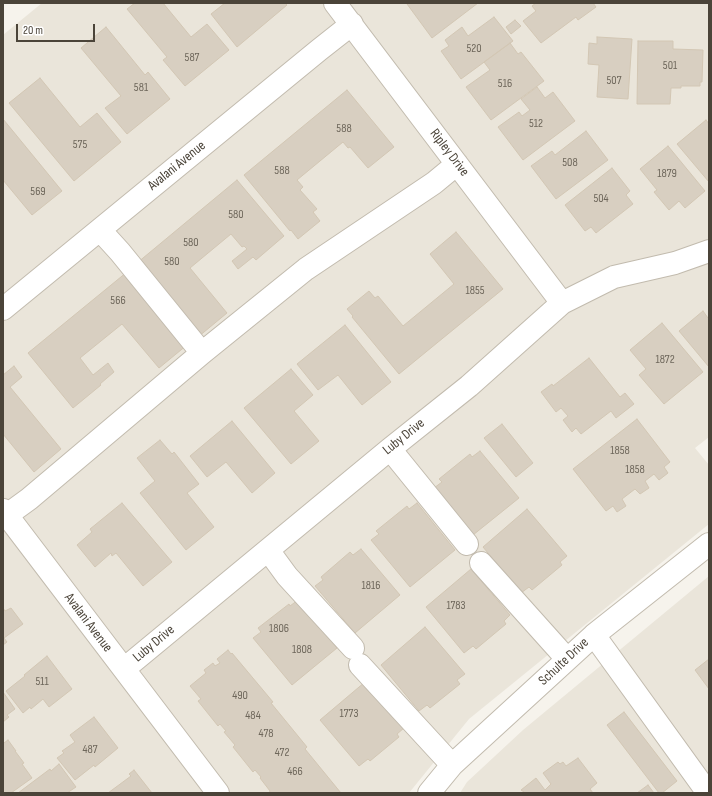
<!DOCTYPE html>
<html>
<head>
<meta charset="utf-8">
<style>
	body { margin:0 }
	#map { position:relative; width:712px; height:796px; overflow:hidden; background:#f6f3ec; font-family:"Sofia Sans Condensed",sans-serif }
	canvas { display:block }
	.frame { position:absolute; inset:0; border:4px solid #4b4439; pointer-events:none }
	.scale { position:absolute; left:16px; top:24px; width:79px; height:18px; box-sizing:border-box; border:2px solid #4b4439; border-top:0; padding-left:5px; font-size:12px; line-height:14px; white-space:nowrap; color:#4b4439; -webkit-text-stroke:3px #fff; paint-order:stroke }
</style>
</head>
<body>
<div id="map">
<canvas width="712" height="796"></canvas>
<div class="frame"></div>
<div class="scale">20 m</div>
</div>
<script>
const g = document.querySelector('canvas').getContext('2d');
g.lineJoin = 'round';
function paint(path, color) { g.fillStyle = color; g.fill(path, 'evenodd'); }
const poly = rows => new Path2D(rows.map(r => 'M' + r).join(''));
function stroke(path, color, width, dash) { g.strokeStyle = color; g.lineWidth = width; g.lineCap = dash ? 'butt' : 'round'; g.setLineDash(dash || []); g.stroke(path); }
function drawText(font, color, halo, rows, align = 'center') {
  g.font = font + ' "Sofia Sans Condensed",sans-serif'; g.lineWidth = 4; g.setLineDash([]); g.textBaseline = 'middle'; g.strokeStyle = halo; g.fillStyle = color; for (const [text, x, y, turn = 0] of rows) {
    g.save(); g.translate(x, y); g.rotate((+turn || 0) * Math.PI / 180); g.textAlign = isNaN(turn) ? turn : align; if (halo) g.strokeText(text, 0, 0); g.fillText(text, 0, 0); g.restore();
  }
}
const residential = poly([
	[42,3,709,3,709,437,695,448,709,465,709,524,469,719,409,793,3,793,3,35],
	[709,576,709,793,460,793,467,782,523,730]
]);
const building = poly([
	[135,3,163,3,191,37,207,24,229,50,185,86,163,60,167,57,127,9,135,3],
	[225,3,285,3,287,5,237,47,211,14,225,3],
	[408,3,478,3,432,38,407,4,408,3],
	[536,3,593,3,596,7,578,20,576,17,541,43,523,21,536,11,532,6,536,3],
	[494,17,513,41,461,79,441,51,449,46,445,40,462,27,468,36,494,17],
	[515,20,521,26,511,34,506,27,515,20],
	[106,27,145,75,148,72,170,99,127,134,105,108,121,96,81,48,106,27],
	[597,37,632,39,628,99,597,97,599,65,588,64,589,43,597,44,597,37],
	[638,41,673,41,673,49,703,50,702,82,700,82,700,86,681,86,681,88,671,88,670,104,637,104,638,41],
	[510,43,518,54,521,52,544,81,491,120,466,87,490,70,484,62,510,43],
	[40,78,80,127,97,113,121,142,74,181,9,103,40,78],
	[537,87,545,98,553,92,575,121,523,160,498,127,519,112,522,116,530,110,521,99,537,87],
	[347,90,394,147,368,168,350,147,348,148,343,142,297,180,303,187,300,190,317,209,313,212,320,221,298,239,291,230,290,231,244,175,347,90],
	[3,119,62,191,32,215,3,180,3,119],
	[706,120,709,124,709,182,677,144,706,120],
	[586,131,608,160,556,199,531,166,552,151,555,155,586,131],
	[668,146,705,191,685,208,679,201,669,210,654,192,657,190,640,169,668,146],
	[612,168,630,191,626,195,633,204,596,233,591,227,585,231,565,205,612,168],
	[237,180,284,236,256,260,253,257,238,269,232,261,247,249,244,246,242,247,231,234,190,268,227,313,198,337,137,263,237,180],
	[456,232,503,289,399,374,352,317,353,316,347,309,369,291,375,298,378,296,403,326,454,284,430,254,456,232],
	[127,272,187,345,159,368,122,324,80,358,93,375,108,363,114,372,100,384,101,385,73,408,28,353,127,272],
	[703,311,708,318,709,317,709,367,679,331,703,311],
	[662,323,703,372,664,404,639,375,646,369,630,350,662,323],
	[345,325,391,382,362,405,338,375,318,390,297,364,345,325],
	[589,358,620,397,625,393,634,404,616,418,611,411,581,434,576,428,572,432,563,420,568,416,561,408,556,412,541,392,552,384,553,386,589,358],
	[14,366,22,377,10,387,61,449,34,472,3,434,3,375,14,366],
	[291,369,313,395,294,411,319,441,291,464,244,408,291,369],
	[637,419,670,462,664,467,668,473,659,480,654,474,645,481,649,488,640,494,635,489,622,499,626,506,617,512,613,506,606,511,573,469,637,419],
	[232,421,275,473,252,493,226,462,207,477,190,456,232,421],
	[502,424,533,463,516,477,484,438,502,424],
	[160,440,172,454,174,452,199,484,187,493,214,527,186,550,140,493,155,481,137,458,160,440],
	[480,451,519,498,473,535,434,488,442,482,439,479,470,454,472,457,480,451],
	[122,503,172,562,143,586,116,553,112,556,111,553,95,567,77,545,92,532,90,529,122,503],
	[417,503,455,550,410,587,371,540,379,534,376,531,407,506,409,509,417,503],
	[527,509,567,556,560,562,562,565,532,590,529,587,521,593,483,547,527,509],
	[361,549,400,595,355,633,315,586,323,580,321,577,350,552,353,555,361,549],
	[471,569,510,615,504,621,506,624,476,649,473,646,464,653,426,607,471,569],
	[298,600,337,648,292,685,253,638,261,632,258,628,289,604,290,606,298,600],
	[3,608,5,611,11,608,23,624,4,638,7,642,3,645,3,608],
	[425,627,465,674,457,680,460,684,430,708,427,705,419,711,381,665,425,627],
	[228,650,231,654,232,653,273,702,271,703,307,747,305,749,341,793,269,793,270,791,260,778,261,777,255,770,253,772,233,747,235,745,224,732,226,731,220,724,218,726,198,701,201,699,190,686,206,673,204,670,213,663,215,666,220,663,217,659,228,650],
	[47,656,72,689,49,707,43,699,31,709,30,707,23,713,6,691,25,676,24,675,47,656],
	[709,659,709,689,695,670,709,659],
	[365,682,404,728,397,734,399,737,370,761,368,759,359,766,320,720,365,682],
	[3,692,15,709,7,715,9,717,3,722,3,692],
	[624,712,677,781,662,793,659,793,607,725,624,712],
	[94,717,118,748,95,767,94,765,75,780,57,758,64,753,62,751,75,742,70,735,94,717],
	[8,740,16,751,15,751,24,763,22,764,32,778,11,793,3,793,3,741,4,743,8,740],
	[578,758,597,783,590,789,593,793,523,793,524,792,521,790,536,778,545,790,551,784,543,773,558,762,560,764,563,762,566,766,578,758],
	[59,764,76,787,67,793,18,793,50,769,51,771,59,764],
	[134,770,152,793,108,793,131,776,129,774,134,770],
	[648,785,654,793,637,793,648,785]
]);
const minor = poly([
	[335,3,562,303],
	[100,230,120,252,202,353],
	[3,309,319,50,352,24],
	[390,449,467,544],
	[3,510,218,793],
	[7,515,29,499,202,353,306,269,434,183,457,164],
	[268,550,287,576,353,648],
	[481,563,567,659],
	[594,635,708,793],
	[360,665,452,765],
	[124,669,390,449,469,386,562,303,614,277,675,263,709,251],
	[429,793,452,765,594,635,709,544]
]);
const numberNames = [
	["520",474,49],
	["587",192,58],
	["501",670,66],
	["507",614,81],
	["516",505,84],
	["581",141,88],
	["512",536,124],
	["588",344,129],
	["575",80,145],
	["508",570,163],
	["588",282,171],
	["1879",667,174],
	["569",38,192],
	["504",601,199],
	["580",236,215],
	["580",191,243],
	["580",172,262],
	["1855",475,291],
	["566",118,301],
	["1872",665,360],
	["1858",620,451],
	["1858",635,470],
	["1816",371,586],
	["1783",456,606],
	["1806",279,629],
	["1808",302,650],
	["511",42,682],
	["490",240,696],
	["1773",349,714],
	["484",253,716],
	["478",266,734],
	["487",90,750],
	["472",282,753],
	["466",295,772]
];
const streetNames = [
	["Ripley Drive",449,153,53],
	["Avalani Avenue",177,166,-39],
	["Luby Drive",404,437,-39],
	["Avalani Avenue",88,623,53],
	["Luby Drive",154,644,-40],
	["Schulte Drive",564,662,-43]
];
paint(residential, '#eae5da');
paint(building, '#d8cfc1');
stroke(building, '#d3c7b4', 1);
stroke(minor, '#c2bbae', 24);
stroke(minor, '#fff', 22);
drawText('12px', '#6e675b', null, numberNames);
drawText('14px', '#4b4439', '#fff', streetNames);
</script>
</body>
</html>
